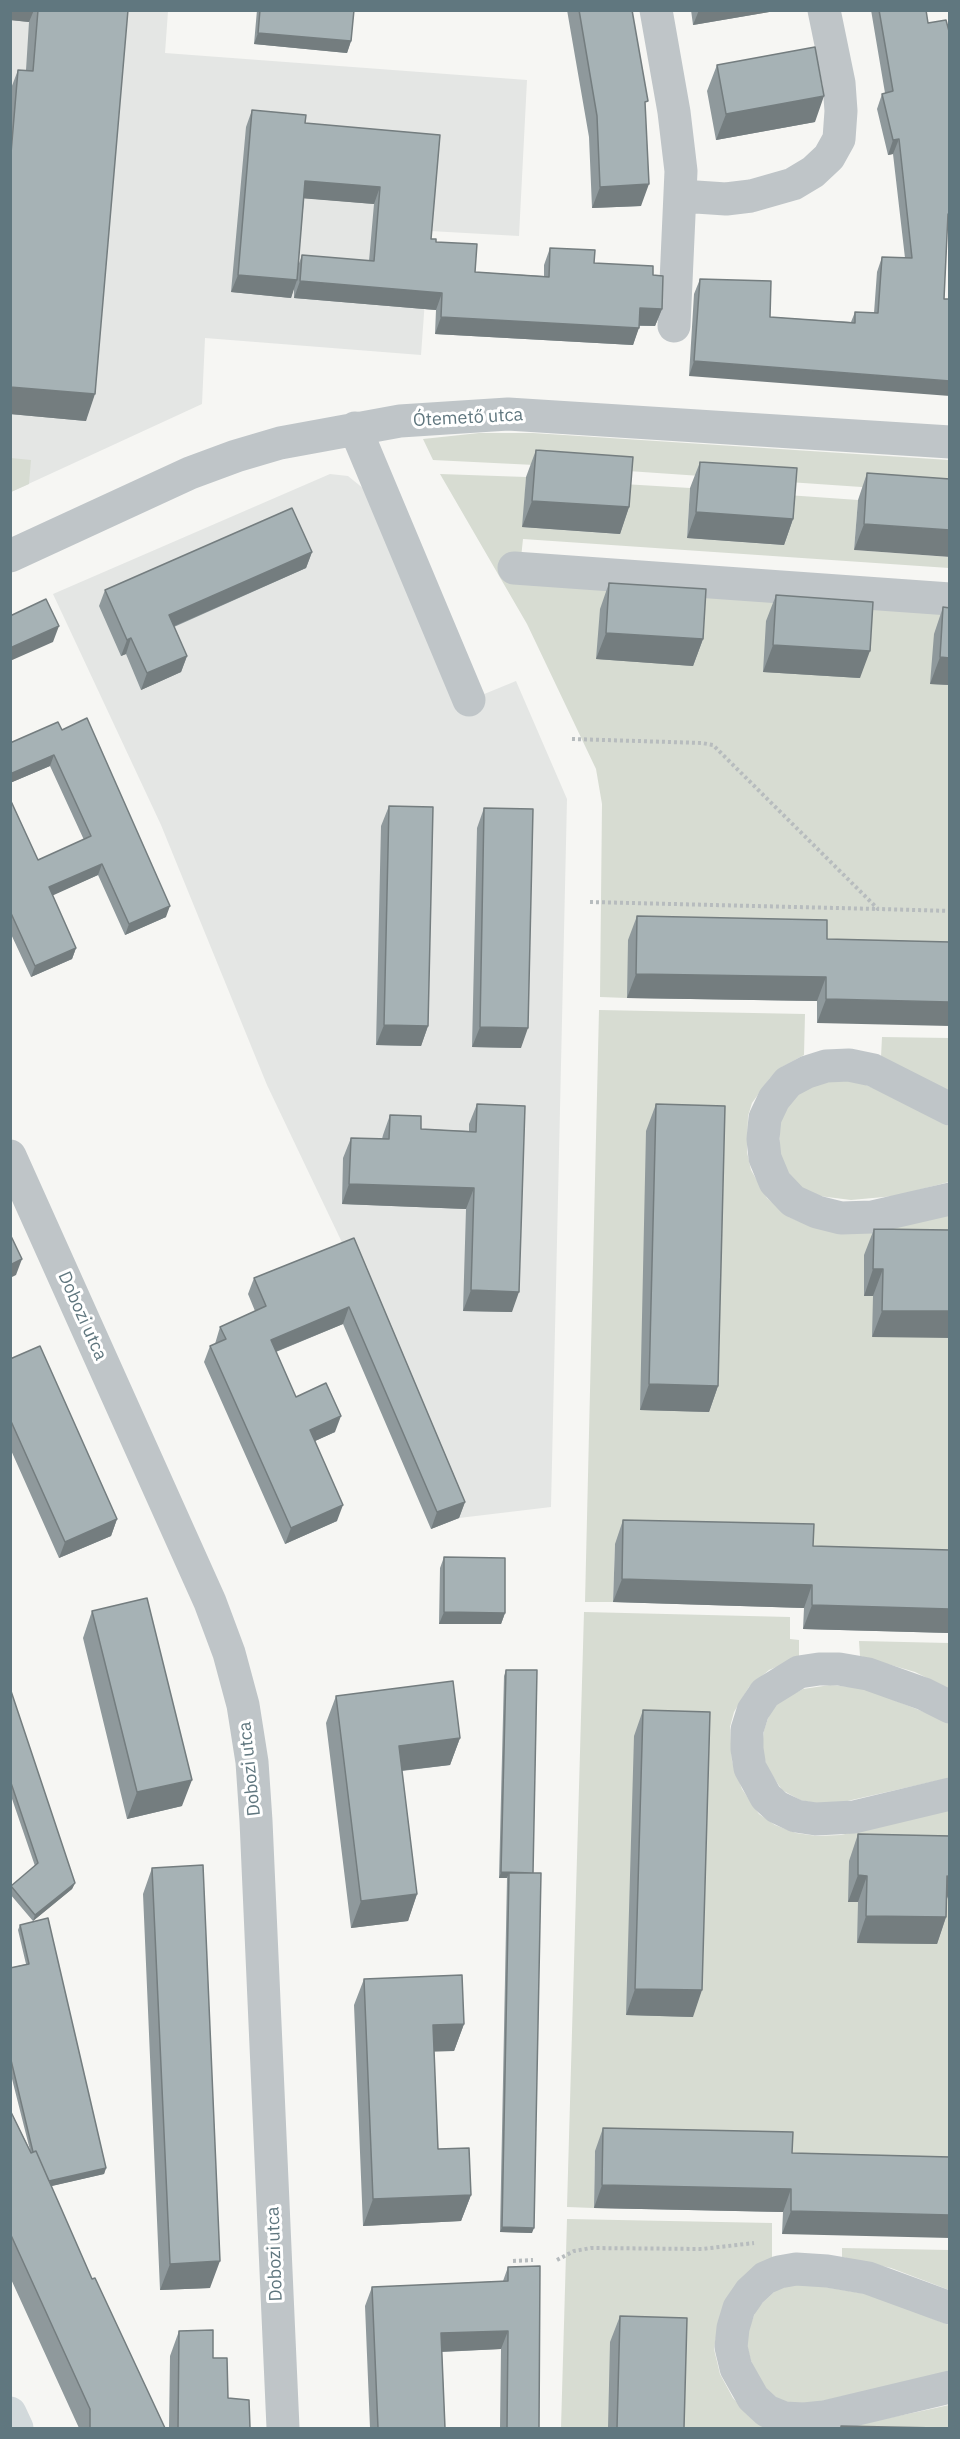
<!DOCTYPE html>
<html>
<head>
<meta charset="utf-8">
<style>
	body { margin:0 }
	#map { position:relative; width:960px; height:2439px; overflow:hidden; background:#f6f6f3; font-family:"IBM Plex Sans",sans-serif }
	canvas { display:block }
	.frame { position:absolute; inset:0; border:12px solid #60777f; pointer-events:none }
</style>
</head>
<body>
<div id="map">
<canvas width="960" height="2439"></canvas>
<div class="frame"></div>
</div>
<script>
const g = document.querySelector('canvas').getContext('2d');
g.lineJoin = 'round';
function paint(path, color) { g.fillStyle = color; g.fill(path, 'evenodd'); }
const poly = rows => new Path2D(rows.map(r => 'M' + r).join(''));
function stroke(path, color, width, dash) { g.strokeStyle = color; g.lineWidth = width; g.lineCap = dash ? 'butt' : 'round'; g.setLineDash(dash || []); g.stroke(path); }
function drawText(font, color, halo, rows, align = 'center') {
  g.font = font + ' "IBM Plex Sans",sans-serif'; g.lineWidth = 6; g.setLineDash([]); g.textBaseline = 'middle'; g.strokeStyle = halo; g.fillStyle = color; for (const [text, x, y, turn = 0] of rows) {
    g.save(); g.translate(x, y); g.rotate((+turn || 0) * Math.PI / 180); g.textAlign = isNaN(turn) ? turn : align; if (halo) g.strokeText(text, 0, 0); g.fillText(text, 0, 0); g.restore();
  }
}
const built = poly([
	[10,11,168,11,165,53,527,80,519,236,430,231,421,355,205,338,202,404,11,492],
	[330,474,348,476,364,489,455,706,516,681,567,799,551,1507,459,1518,348,1255,267,1085,161,825,53,594]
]);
const green = poly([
	[479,433,533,433,949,460,949,493,555,466,433,460,423,439],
	[11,458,31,460,29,484,11,492],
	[440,474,526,477,523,527,619,534,623,484,690,488,687,538,783,545,787,495,858,500,854,550,949,557,949,568,523,539,521,558,949,609,949,966,627,998,600,997,602,804,596,769,527,624],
	[599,1010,805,1014,804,1055,782,1067,770,1078,752,1103,748,1116,747,1152,751,1170,767,1198,789,1217,815,1228,949,1214,949,1574,615,1544,613,1602,585,1602],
	[882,1037,949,1038,949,1092,881,1057],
	[839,1079,863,1084,879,1090,949,1126,949,1182,895,1196,851,1200,819,1196,802,1188,786,1170,779,1153,780,1122,789,1103,806,1087],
	[584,1612,790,1617,790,1639,799,1640,799,1658,769,1670,749,1687,734,1712,730,1727,732,1761,742,1789,759,1814,775,1825,796,1833,817,1836,841,1835,949,1809,949,2180,595,2151,594,2208,567,2207],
	[859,1641,949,1643,949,1689,915,1672,860,1656],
	[830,1685,863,1688,937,1717,949,1723,949,1778,843,1802,820,1804,800,1800,782,1790,767,1768,762,1748,764,1730,771,1710,779,1701,803,1689],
	[567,2219,772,2223,772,2258,719,2320,714,2349,720,2374,733,2398,742,2408,770,2428,561,2428],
	[842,2248,949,2250,949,2290,891,2268,842,2257],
	[802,2283,872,2295,949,2325,949,2372,805,2405,784,2402,774,2396,764,2386,753,2368,747,2346,747,2333,757,2308,777,2289],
	[949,2405,949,2428,841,2428,931,2409]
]);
const path = poly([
	[572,739,702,743,713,745,878,909,950,911],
	[590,902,878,909],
	[557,2260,574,2251,591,2248,702,2249,754,2243],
	[513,2261,533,2260]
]);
const minor = poly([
	[656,10,674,112,681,171,674,326],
	[681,196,726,199,751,196,793,184,813,172,829,157,839,139,841,111,839,83,824,10],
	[355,428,469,700],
	[10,556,190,473,236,456,280,443,400,421,508,414,950,442],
	[514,568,950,599],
	[950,1109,873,1070,849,1065,826,1066,807,1072,788,1082,774,1099,765,1118,763,1139,765,1158,775,1182,793,1201,817,1212,841,1218,872,1217,950,1199],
	[10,1156,210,1602,229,1653,243,1705,252,1762,256,1821,283,2428],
	[950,1707,924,1694,868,1674,839,1669,819,1669,799,1672,765,1693,753,1711,747,1730,747,1749,750,1768,766,1797,777,1807,796,1816,816,1819,854,1817,950,1794],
	[950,2308,868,2278,827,2271,796,2269,779,2272,765,2278,750,2292,739,2308,733,2328,731,2347,736,2368,753,2398,767,2411,784,2418,804,2419,824,2417,950,2387]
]);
const major = poly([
	[10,2413,17,2428]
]);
const wall = poly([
	[10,10,128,10,86,421,10,414,10,91,18,70,26,70,29,22,10,20],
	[257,10,354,10,351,41,347,53,254,44],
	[567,10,632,10,645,110,641,206,592,208,589,137],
	[691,10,781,10,693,25],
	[871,10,926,10,947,228,944,299,689,376,694,294,700,279,770,317,851,322,855,312,874,313,877,272,882,257,905,258,893,154,888,155,877,109,882,94,885,93],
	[717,65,815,122,716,140,707,91],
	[252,110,305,123,440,135,431,239,475,272,544,276,544,265,550,248,594,263,653,275,662,309,655,326,639,326,633,345,435,334,436,310,294,298,294,287,291,298,231,292,246,127],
	[304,198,374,204,369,261,302,255,298,266],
	[536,450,629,507,620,534,522,527,526,477],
	[700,462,793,519,784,545,687,538,690,488],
	[867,473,950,479,854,550,858,500],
	[312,552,306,568,174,627,187,656,181,672,141,690,126,654,121,656,99,606,105,590],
	[609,583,703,639,693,666,596,659,600,609],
	[776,595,860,678,763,672,766,621],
	[943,607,950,608,950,685,930,684,934,634],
	[62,730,166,917,125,935,98,875,52,895,76,948,72,959,31,977,10,932,10,799,38,860,84,840,50,766,10,783,10,743],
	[389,806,428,1026,421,1046,376,1045,381,826],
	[484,808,521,1048,472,1047,477,828],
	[637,916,827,939,950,942,817,1023,817,1001,627,998,628,940],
	[477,1104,512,1312,463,1311,466,1209,342,1204,343,1158,351,1138,382,1139,383,1135,390,1115,421,1129,469,1131,469,1124],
	[656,1104,718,1386,709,1412,640,1410,646,1131],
	[874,1229,950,1230,872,1337,873,1296,864,1296,864,1255],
	[354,1238,465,1502,459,1518,431,1529,343,1324,276,1352,296,1397,335,1432,315,1441,337,1521,285,1544,204,1362,210,1346,215,1344,220,1327,255,1311,248,1294,254,1278],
	[10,1359,117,1519,111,1536,59,1558,10,1448],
	[623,1520,813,1546,950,1550,950,1633,803,1629,804,1608,613,1602,615,1544],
	[444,1557,505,1613,501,1624,439,1624,440,1568],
	[92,1611,182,1806,127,1819,83,1638],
	[506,1670,533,1873,532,2233,500,2232,507,1878,499,1878,504,1676],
	[10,1688,75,1883,72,1889,33,1921,10,1894,11,1886,35,1866,10,1793],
	[336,1696,460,1738,450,1765,402,1771,417,1894,408,1921,351,1928,326,1723],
	[643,1710,693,2017,626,2015,634,1736],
	[858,1834,950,1836,950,1891,947,1899,946,1917,937,1944,857,1943,858,1902,848,1902,849,1861],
	[152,1868,210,2288,160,2290,143,1894],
	[20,1925,106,2168,104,2174,51,2186,92,2279,165,2428,79,2428,10,2277,10,2110,30,2150,10,2071,10,1968,26,1964,18,1930],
	[364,1979,464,2024,454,2051,434,2051,438,2149,471,2195,461,2221,363,2226,354,2005],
	[603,2128,792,2153,950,2157,782,2234,783,2212,594,2208,595,2151],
	[508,2267,539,2428,500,2428,501,2349,442,2352,445,2428,370,2428,365,2306,372,2287,503,2281],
	[620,2316,684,2428,608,2428,610,2342],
	[179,2331,213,2358,228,2398,250,2428,169,2428,170,2356]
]);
const shadedWall = poly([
	[10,10,34,10,29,22,10,20],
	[699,10,781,10,693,25],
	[258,33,351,41,347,53,254,44],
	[824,96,815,122,716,140,726,114],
	[899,139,893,154,888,155,893,140],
	[305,181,380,187,374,204,299,198],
	[649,184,641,206,592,208,600,187],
	[948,214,950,214,950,228,942,229],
	[238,275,297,280,291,298,231,292],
	[300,281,442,293,436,310,294,298],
	[640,308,662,309,655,326,634,325],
	[441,317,639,328,633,345,435,334],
	[694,361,950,381,950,396,689,376],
	[10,387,95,394,86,421,10,414],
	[532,501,629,507,620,534,522,527],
	[696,512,793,519,784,545,687,538],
	[864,524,950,530,950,557,854,550],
	[312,552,306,568,163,631,169,615],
	[59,626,53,642,10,661,10,648],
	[606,633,703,639,693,666,596,659],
	[131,638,126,654,121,656,127,640],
	[773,645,870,651,860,678,763,672],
	[187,656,181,672,141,690,147,673],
	[940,657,950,658,950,685,930,684],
	[54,755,50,766,10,783,10,774],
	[102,864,98,875,45,899,49,887],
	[170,906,166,917,125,935,129,924],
	[76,948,72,959,31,977,35,966],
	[636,974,826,977,817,1001,627,998],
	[826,999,950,1002,950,1026,817,1023],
	[384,1025,428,1026,421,1046,376,1045],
	[480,1027,528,1028,521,1048,472,1047],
	[349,1184,474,1188,466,1209,342,1204],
	[22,1259,16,1275,10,1278,10,1265],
	[873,1269,883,1269,873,1296,864,1296],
	[471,1290,519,1292,512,1312,463,1311],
	[349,1307,343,1324,265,1356,271,1340],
	[882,1311,950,1311,950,1338,872,1337],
	[649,1384,718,1386,709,1412,640,1410],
	[341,1416,335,1432,304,1446,310,1430],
	[465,1502,459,1518,431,1529,437,1512],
	[343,1505,337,1521,285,1544,291,1528],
	[117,1519,111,1536,59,1558,65,1542],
	[622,1579,812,1585,804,1608,613,1602],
	[812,1605,950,1609,950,1633,803,1629],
	[444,1612,505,1613,501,1624,439,1624],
	[460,1738,450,1765,389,1772,399,1746],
	[192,1780,182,1806,127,1819,137,1792],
	[501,1872,533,1873,509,1873,507,1878,499,1878],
	[858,1875,867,1876,858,1902,848,1902],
	[947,1876,950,1877,950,1891,945,1903],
	[75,1883,72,1889,33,1921,35,1915],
	[417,1894,408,1921,351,1928,361,1901],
	[866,1916,946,1917,937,1944,857,1943],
	[635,1989,702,1990,693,2017,626,2015],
	[464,2024,454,2051,423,2052,433,2025],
	[106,2168,104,2174,39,2189,41,2183],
	[602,2185,791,2189,783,2212,594,2208],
	[471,2195,461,2221,363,2226,373,2199],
	[791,2211,950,2215,950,2238,782,2234],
	[502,2227,534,2228,532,2233,500,2232],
	[220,2261,210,2288,160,2290,170,2264],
	[508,2331,501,2349,434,2352,441,2333]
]);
const building = poly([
	[38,10,128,10,95,394,10,387,10,165,18,70,33,71,38,10],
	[260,10,354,10,351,41,258,33,260,10],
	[579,10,632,10,648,101,645,102,649,184,600,187,597,116,579,10],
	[879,10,926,10,928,23,946,20,950,35,950,214,948,214,944,299,950,299,950,381,694,361,700,279,771,281,770,317,855,323,855,312,878,313,882,257,912,258,899,139,893,140,882,94,893,91,879,10],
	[815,47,824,96,726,114,717,65,815,47],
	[252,110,306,115,305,123,440,135,431,239,436,239,436,242,477,244,475,272,549,277,550,248,595,250,594,263,653,266,653,275,663,276,662,309,640,308,639,328,441,317,442,293,300,281,302,255,374,261,380,187,305,181,297,280,238,275,252,110],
	[536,450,633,457,629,507,532,501,536,450],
	[700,462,797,468,793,519,696,512,700,462],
	[867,473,950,479,950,530,864,524,867,473],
	[292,508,312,552,169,615,187,656,147,673,131,638,127,640,105,590,292,508],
	[609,583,706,589,703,639,606,633,609,583],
	[776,595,873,602,870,651,773,645,776,595],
	[46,599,59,626,10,648,10,616,46,599],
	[943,607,950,608,950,658,940,657,943,607],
	[87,718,170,906,129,924,102,864,49,887,76,948,35,966,10,911,10,799,38,860,91,836,54,755,10,774,10,743,58,722,62,730,87,718],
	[389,806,433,807,428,1026,384,1025,389,806],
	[484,808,533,809,528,1028,480,1027,484,808],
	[637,916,827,920,827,939,950,942,950,1002,826,999,826,977,636,974,637,916],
	[477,1104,525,1106,519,1292,471,1290,474,1188,349,1184,351,1138,389,1139,390,1115,421,1116,421,1129,476,1132,477,1104],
	[656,1104,725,1106,718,1386,649,1384,656,1104],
	[874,1229,950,1230,950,1311,882,1311,883,1269,873,1269,874,1229],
	[10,1234,22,1259,10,1265,10,1234],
	[354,1238,465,1502,437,1512,349,1307,271,1340,296,1397,326,1383,341,1416,310,1430,343,1505,291,1528,210,1346,226,1339,220,1327,266,1306,254,1278,354,1238],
	[40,1346,117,1519,65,1542,10,1419,10,1359,40,1346],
	[623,1520,814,1524,813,1546,950,1550,950,1609,812,1605,812,1585,622,1579,623,1520],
	[444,1557,505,1558,505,1613,444,1612,444,1557],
	[147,1598,192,1780,137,1792,92,1611,147,1598],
	[506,1670,537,1670,533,1873,501,1872,506,1670],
	[453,1681,460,1738,399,1746,417,1894,361,1901,336,1696,453,1681],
	[10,1688,75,1883,35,1915,11,1886,38,1863,10,1780,10,1688],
	[643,1710,710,1712,702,1990,635,1989,643,1710],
	[858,1834,950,1836,950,1877,947,1876,946,1917,866,1916,867,1876,858,1875,858,1834],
	[203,1865,220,2261,170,2264,152,1868,203,1865],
	[509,1873,541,1873,534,2228,502,2227,509,1873],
	[48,1918,106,2168,49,2181,36,2151,33,2152,10,2056,10,1968,29,1964,20,1925,48,1918],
	[462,1975,464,2024,433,2025,438,2149,469,2148,471,2195,373,2199,364,1979,462,1975],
	[10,2110,31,2153,36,2151,92,2279,95,2278,165,2428,90,2428,90,2409,10,2233,10,2110],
	[603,2128,793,2132,792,2153,950,2157,950,2215,791,2211,791,2189,602,2185,603,2128],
	[540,2266,539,2428,507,2428,508,2331,441,2333,445,2428,378,2428,372,2287,508,2281,508,2267,540,2266],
	[620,2316,687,2318,684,2428,617,2428,620,2316],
	[213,2330,213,2358,227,2358,228,2398,249,2400,250,2428,178,2428,179,2331,213,2330],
	[841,2426,939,2428,841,2428,841,2426]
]);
const streetNames = [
	["Ótemető utca",468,418,-3],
	["Dobozi utca",82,1316,66],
	["Dobozi utca",250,1769,-96],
	["Dobozi utca",275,2254,-92]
];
paint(built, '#e4e6e4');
paint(green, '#d7dcd2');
stroke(path, '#b7bcbe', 4, [3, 3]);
stroke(minor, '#bfc5c8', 33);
stroke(major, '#d2d9db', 33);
paint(wall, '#8f999c');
paint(shadedWall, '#747d7f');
paint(building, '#a6b2b5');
stroke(building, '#747d7f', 1.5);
drawText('18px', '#60777f', '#fff', streetNames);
</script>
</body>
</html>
